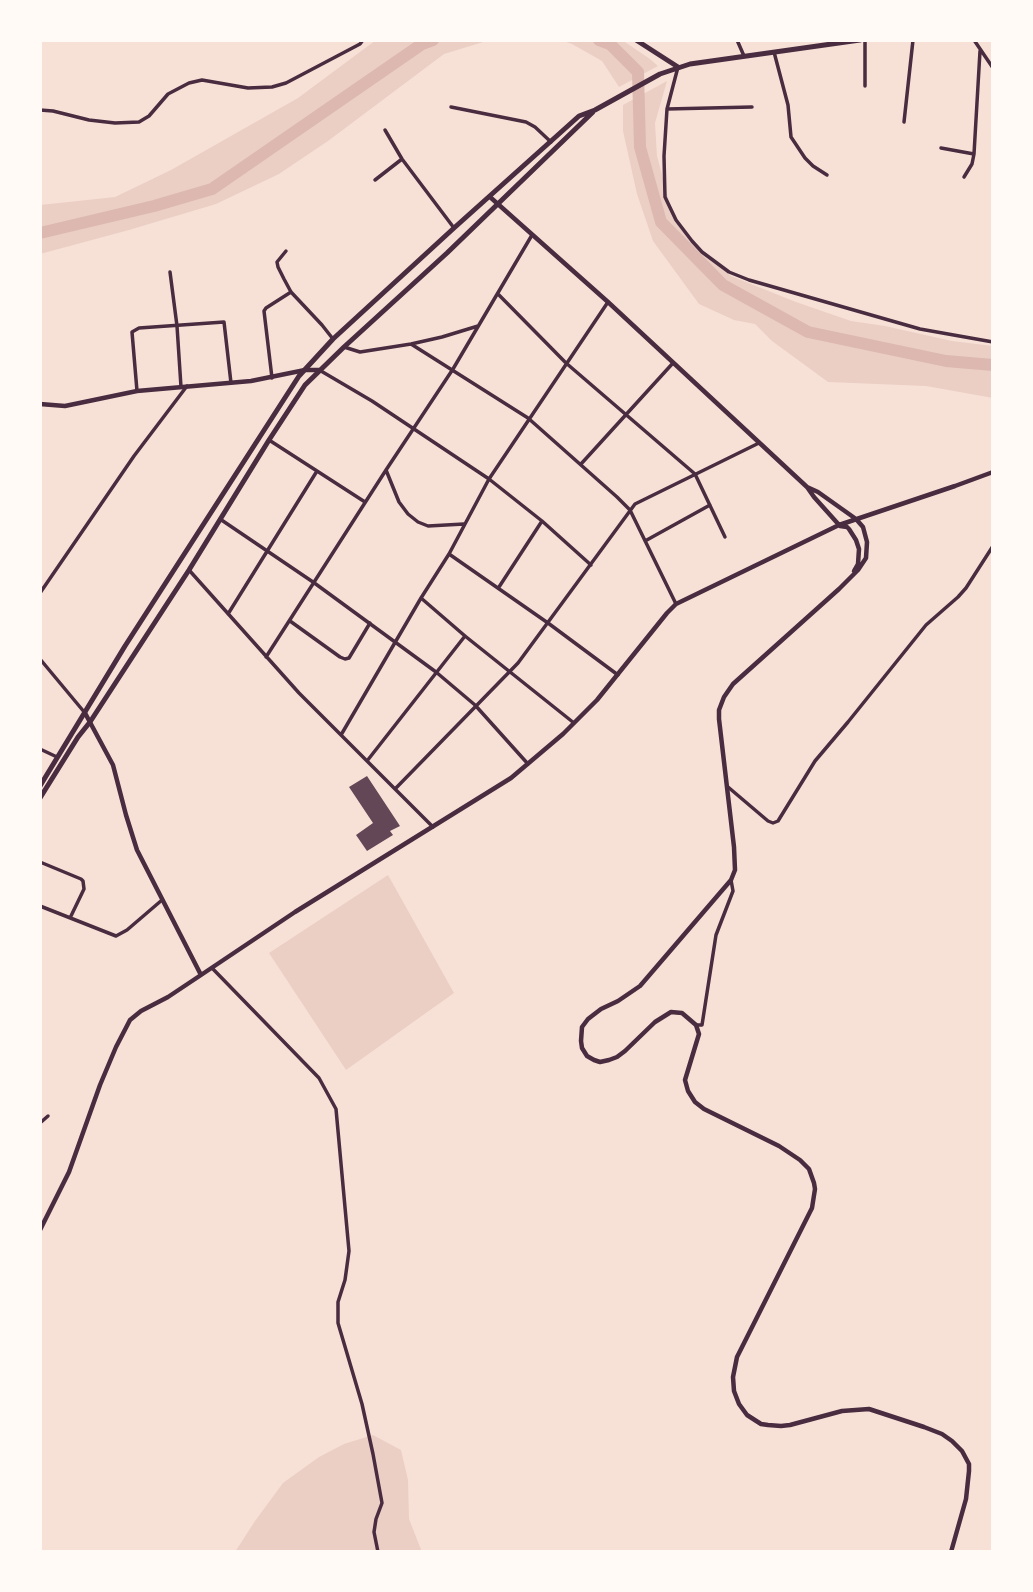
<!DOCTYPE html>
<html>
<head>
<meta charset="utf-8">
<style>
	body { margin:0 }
	#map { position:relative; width:1033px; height:1592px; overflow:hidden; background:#f7e1d7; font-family:"Libre Baskerville",serif }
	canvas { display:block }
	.frame { position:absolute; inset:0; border:42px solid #fffaf5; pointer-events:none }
</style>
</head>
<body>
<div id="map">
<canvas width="1033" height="1592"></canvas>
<div class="frame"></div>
</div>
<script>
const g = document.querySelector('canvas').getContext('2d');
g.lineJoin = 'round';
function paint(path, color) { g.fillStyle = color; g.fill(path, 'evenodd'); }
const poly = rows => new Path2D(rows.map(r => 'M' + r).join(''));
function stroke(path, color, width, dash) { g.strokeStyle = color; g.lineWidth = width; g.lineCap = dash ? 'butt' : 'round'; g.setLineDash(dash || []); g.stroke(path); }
const green = poly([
	[376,40,490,40,444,54,328,141,279,174,216,204,129,230,40,254,40,205,115,197,171,170,298,98],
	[560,40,622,40,650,59,658,66,619,87,602,61,572,44],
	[667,81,655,123,657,156,670,205,687,237,731,276,796,302,851,321,885,326,952,341,993,346,993,398,926,386,828,382,772,341,755,324,734,320,699,304,653,241,637,194,623,131,623,105],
	[388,875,454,993,346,1070,269,953],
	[373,1435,401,1450,408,1480,409,1519,422,1552,235,1552,255,1521,283,1483,319,1457,344,1444]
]);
const river = poly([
	[599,40,610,44,638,72,640,147,661,222,723,285,808,332,946,361,993,365],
	[40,233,154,206,212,189,422,44,433,40]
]);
const building = poly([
	[367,776,400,826,390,831,393,835,367,851,356,835,373,823,349,787]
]);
const minor = poly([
	[737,40,744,56],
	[974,40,993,68],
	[774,52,788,105,791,137,805,158,813,166,827,175],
	[678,67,667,109,664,156,665,197,676,220,692,241,702,252,729,272,749,280,920,329,993,342],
	[865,86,865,40],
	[451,107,526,122,535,127,551,142],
	[667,109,752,107],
	[40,110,53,111,89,120,115,123,139,122,149,116,168,94,189,83,202,80,248,88,272,87,286,83,360,44,363,40],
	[904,122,913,40],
	[385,130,402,159,454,228],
	[941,148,974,154],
	[964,177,972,164,974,154,980,51],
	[375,180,402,159],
	[286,251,277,262,278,267,284,279,291,292,322,325,333,339],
	[170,272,177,326,181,387],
	[498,294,566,363,695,474,725,537],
	[411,344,528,418,617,497,630,510,676,604],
	[344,347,360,352,411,344,442,337,478,326],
	[321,371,372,401,489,479,542,521,591,565],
	[272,378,264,311,266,308,291,292],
	[137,391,132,332,139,328,224,322,231,383],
	[269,440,365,502],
	[581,464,673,363],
	[386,470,399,502,408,514,418,522,428,526,464,524],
	[220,519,313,582,436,672,475,705,528,764],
	[645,541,710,505],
	[449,554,548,623,618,675],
	[189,570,299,693,433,827],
	[499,587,542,521],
	[40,593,134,456,187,386],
	[421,598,465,636,574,723],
	[228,614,317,471],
	[290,621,340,657,345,659,349,658,370,623],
	[266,657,386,470,453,369,532,235],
	[40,659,85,713],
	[341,735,421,598,449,554,489,479,608,302],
	[40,749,57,757],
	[367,761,465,636],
	[728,787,768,821,773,823,778,821,815,761,848,722,926,625,958,597,966,588,993,546],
	[395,789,518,663,635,504,759,443],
	[40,862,81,879,83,881,84,889,71,916],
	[40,906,116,936,127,930,162,900],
	[212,968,319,1078,336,1109,349,1251,345,1280,338,1302,338,1323,362,1404,373,1454,382,1503,376,1519,374,1532,378,1552],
	[696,1025,702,1025,716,935,733,891,731,880],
	[40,1123,48,1116]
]);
const tertiary = poly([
	[490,197,608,302,807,487,814,497,840,526,847,527,849,529,856,540,859,549,858,564,854,571],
	[40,404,65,406,137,391,251,381,305,370,319,370],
	[807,487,818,492,856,519,863,527,867,542,866,558,858,570,839,589,733,684,724,697,719,710,719,719,734,847,735,870,731,880,640,986,618,1001,601,1009,588,1019,582,1027,581,1041,582,1048,587,1056,594,1060,600,1062,609,1060,617,1057,625,1051,655,1022,671,1012,682,1013,696,1025,699,1034,685,1080,688,1091,695,1102,704,1109,779,1146,800,1160,809,1169,814,1183,815,1189,812,1208,737,1357,733,1377,734,1391,739,1404,747,1415,761,1424,768,1425,781,1426,790,1425,842,1411,869,1409,924,1427,942,1434,952,1441,962,1451,969,1464,969,1471,966,1499,951,1552],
	[85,713,113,765,126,815,137,850,201,975],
	[40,1230,69,1172,100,1085,116,1047,130,1020,141,1011,168,997,201,975,295,912,511,778,563,734,597,700,667,613,676,604,839,525,955,486,993,472]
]);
const secondary = poly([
	[636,40,678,67],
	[40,786,125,646,299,376,333,339,454,228,579,116,595,110,660,74,690,64,860,40],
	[40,798,78,737,90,722,189,570,269,440,305,385,344,347,447,253,593,112]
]);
paint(green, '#ebcfc5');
stroke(river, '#dcb8b0', 12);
paint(building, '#644757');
stroke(minor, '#4a2c40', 3.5);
stroke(tertiary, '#4a2c40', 4.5);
stroke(secondary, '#4a2c40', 5);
</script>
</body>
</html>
